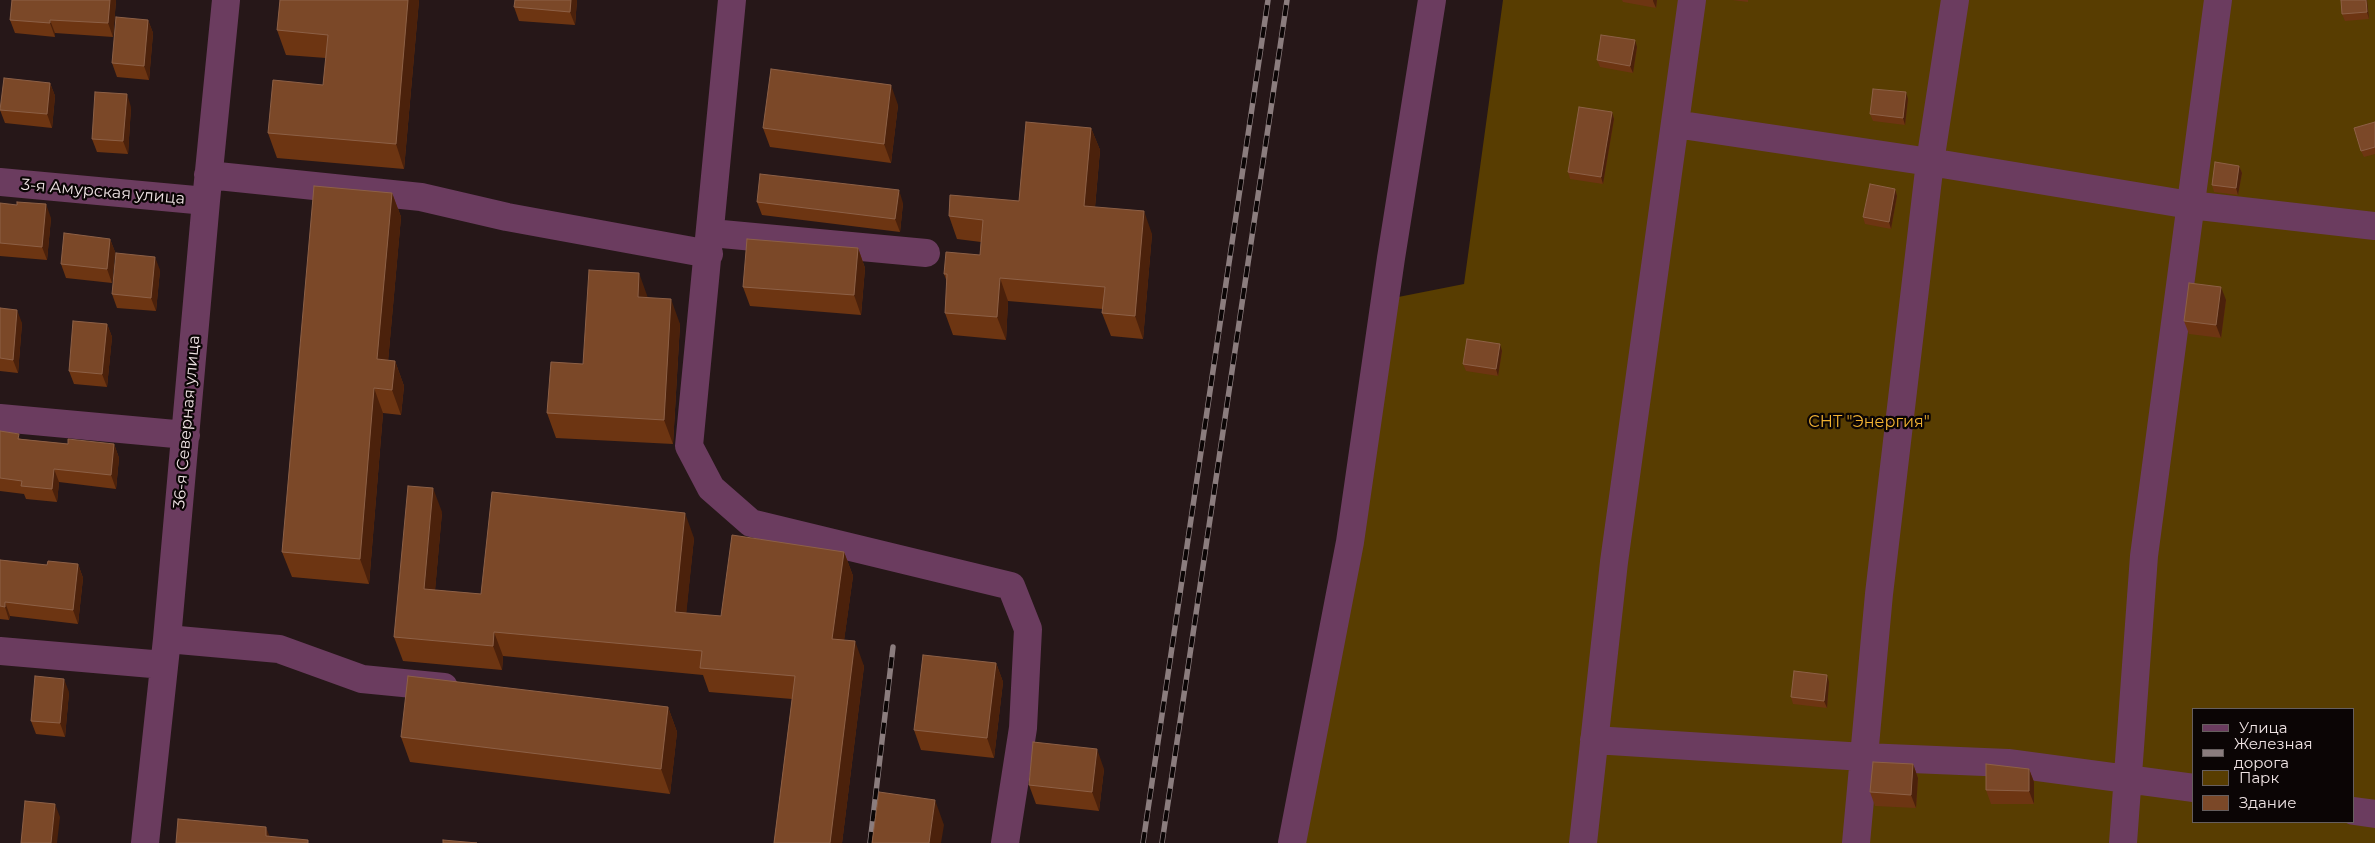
<!DOCTYPE html>
<html>
<head>
<meta charset="utf-8">
<style>
	body { margin:0 }
	#map { position:relative; width:2375px; height:843px; overflow:hidden; background:#261718; font-family:Montserrat,sans-serif }
	canvas { display:block }
	.legend { position:absolute; left:2192px; top:708px; width:162px; height:115px; box-sizing:border-box; background:#0b0505; border:1px solid #665e5e; margin:0; padding:6px 9px; list-style:none; font-size:15px; color:#efe3e4 }
	.legend li { display:flex; align-items:center; gap:10px; height:25px }
	.legend b { width:25px; border:1px solid #665e5e }
</style>
</head>
<body>
<div id="map">
<canvas width="2375" height="843"></canvas>
<ul class="legend">
<li><b style="height:6px;background:#6b3c5f"></b>Улица</li>
<li><b style="height:6px;background:#8b7d7e"></b>Железная дорога</li>
<li><b style="height:14px;background:#583d01"></b>Парк</li>
<li><b style="height:14px;background:#7b4828"></b>Здание</li>
</ul>
</div>
<script>
const g = document.querySelector('canvas').getContext('2d');
g.lineJoin = 'round';
function paint(path, color) { g.fillStyle = color; g.fill(path, 'evenodd'); }
const poly = rows => new Path2D(rows.map(r => 'M' + r).join(''));
function stroke(path, color, width, dash) { g.strokeStyle = color; g.lineWidth = width; g.lineCap = dash ? 'butt' : 'round'; g.setLineDash(dash || []); g.stroke(path); }
function drawText(font, color, halo, rows, align = 'center') {
  g.font = font + ' Montserrat,sans-serif'; g.lineWidth = 4.5; g.setLineDash([]); g.textBaseline = 'middle'; g.strokeStyle = halo; g.fillStyle = color; for (const [text, x, y, turn = 0] of rows) {
    g.save(); g.translate(x, y); g.rotate((+turn || 0) * Math.PI / 180); g.textAlign = isNaN(turn) ? turn : align; if (halo) g.strokeText(text, 0, 0); g.fillText(text, 0, 0); g.restore();
  }
}
const green = poly([
	[1503,0,2375,0,2375,843,1299,843,1373,302,1464,284],
	[2194,709,2354,709,2354,822,2194,822]
]);
const minor = poly([
	[732,0,689,446,711,488,751,523,1011,586,1028,629,1023,728,1005,843],
	[1675,124,1930,162,2190,205,2375,226],
	[208,175,421,197,507,217,709,254],
	[0,182,206,201],
	[711,233,926,253],
	[0,418,186,435],
	[167,639,279,649,362,679,444,687],
	[0,651,164,665],
	[1594,740,1864,757,2008,763,2194,788],
	[2354,811,2375,814],
	[145,843,167,639,206,201,226,0],
	[1292,843,1350,542,1391,258,1432,0],
	[1583,843,1614,562,1692,0],
	[1856,843,1879,594,1930,162,1955,0],
	[2123,843,2144,556,2218,0]
]);
const rail = poly([
	[870,843,893,647],
	[1143,843,1268,0],
	[1162,843,1287,0]
]);
const wall = poly([
	[12,0,116,0,113,37,55,33,55,37,15,33,10,20],
	[280,0,419,0,404,169,277,158,268,133,323,85,326,58,286,55,277,30],
	[577,0,575,25,519,21,514,7],
	[1622,0,1657,0,1656,8,1623,2],
	[1732,0,1748,0,1748,2],
	[2341,0,2367,0,2369,19,2345,21,2342,14],
	[148,20,153,33,149,80,117,77,112,63],
	[1637,47,1633,73,1600,67,1597,60],
	[50,83,55,96,52,128,5,123,0,110],
	[1908,99,1905,125,1873,121,1870,114],
	[898,105,891,163,770,147,763,128],
	[131,107,128,154,97,152,92,139],
	[1612,112,1614,119,1603,184,1570,179,1568,172],
	[2375,122,2375,154,2364,157,2361,151],
	[1091,128,1100,150,1095,207,1152,234,1143,339,1111,336,1102,313,1103,309,1008,301,1006,340,953,335,945,313,947,282,944,274,980,255,981,242,957,239,949,216,1019,201],
	[2239,166,2242,173,2238,195,2214,192,2212,185],
	[1895,189,1897,196,1891,229,1865,224,1863,217],
	[392,193,401,217,388,361,395,361,404,386,401,415,383,413,369,584,292,577,282,552],
	[757,202,903,203,900,232,762,215],
	[0,203,51,218,47,260,0,256],
	[110,239,115,252,112,283,66,278,61,264],
	[858,248,865,268,861,315,750,306,743,287],
	[160,270,156,311,117,308,112,294],
	[648,297,680,324,673,444,556,438,547,413,583,364],
	[2226,300,2221,338,2189,334,2184,321],
	[0,308,22,323,18,373,0,371],
	[107,324,112,337,107,387,74,384,69,371],
	[1502,351,1498,376,1466,371,1463,364],
	[0,431,21,439,68,444,114,444,119,458,116,489,59,482,57,502,26,499,24,494,0,491],
	[442,512,435,590,481,594,694,538,686,613,721,616,844,552,853,576,844,640,864,666,842,843,774,843,792,699,709,692,703,675,503,656,502,670,403,661,394,637],
	[0,560,47,565,78,564,83,578,78,624,10,616,9,620,0,619],
	[996,663,1003,682,994,758,921,750,914,730],
	[1829,682,1827,708,1793,704,1791,697],
	[69,692,65,737,36,734,31,721],
	[668,707,677,732,670,794,410,762,401,737],
	[1913,764,1918,778,1916,808,1875,806,1870,792],
	[1104,769,1099,811,1036,804,1029,785],
	[2029,769,2034,782,2034,804,1991,804,1986,790]
]);
const shadedWall = poly([
	[110,0,116,0,113,37,108,23],
	[408,0,419,0,404,169,396,144],
	[571,0,577,0,575,25,570,12],
	[1653,0,1657,0,1656,8,1653,1],
	[2366,0,2367,0,2369,19,2367,12],
	[50,20,55,33,55,37,50,23],
	[148,20,153,33,149,80,144,66],
	[1635,40,1637,47,1633,73,1630,66],
	[50,83,55,96,52,128,47,114],
	[891,85,898,105,891,163,884,144],
	[1906,92,1908,99,1905,125,1903,118],
	[127,94,131,107,128,154,123,141],
	[1612,112,1614,119,1603,184,1601,177],
	[1091,128,1100,150,1093,229,1084,206],
	[2239,166,2242,173,2238,195,2236,188],
	[1895,189,1897,196,1891,229,1889,222],
	[899,190,903,203,900,232,895,219],
	[392,193,401,217,386,384,377,359],
	[46,204,51,218,47,260,42,247],
	[1144,211,1152,234,1143,339,1135,316],
	[110,239,115,252,112,283,107,269],
	[858,248,865,268,861,315,854,295],
	[155,257,160,270,156,311,151,298],
	[639,273,648,298,638,297],
	[1000,278,1008,301,1006,340,997,317],
	[2221,287,2226,300,2221,338,2216,325],
	[671,299,680,324,673,444,664,420],
	[17,310,22,323,18,373,13,360],
	[107,324,112,337,107,387,102,374],
	[1500,344,1502,351,1498,376,1496,369],
	[395,361,404,386,401,415,392,390],
	[374,388,383,413,369,584,360,559],
	[114,444,119,458,116,489,111,475],
	[54,469,59,482,57,502,52,489],
	[433,488,442,512,433,613,424,589],
	[685,513,694,538,684,636,675,612],
	[844,552,853,576,841,663,832,639],
	[78,564,83,578,78,624,73,610],
	[5,602,10,616,9,620,5,607],
	[494,632,503,656,502,670,493,646],
	[855,641,864,666,842,843,830,843],
	[996,663,1003,682,994,758,987,738],
	[1827,675,1829,682,1827,708,1824,701],
	[64,679,69,692,65,737,60,723],
	[668,707,677,732,670,794,661,769],
	[1097,749,1104,769,1099,811,1092,792],
	[1913,764,1918,778,1916,808,1911,795],
	[2029,769,2034,782,2034,804,2029,791],
	[935,800,944,825,941,843,929,843],
	[55,804,60,817,57,843,51,843],
	[266,827,271,840,266,836]
]);
const building = poly([
	[12,0,110,0,108,23,50,20,50,23,10,20,12,0],
	[280,0,408,0,396,144,268,133,273,80,323,85,328,35,277,30,280,0],
	[515,0,571,0,570,12,514,7,515,0],
	[2341,0,2366,0,2367,12,2342,14,2341,0],
	[116,17,148,20,144,66,112,63,116,17],
	[1601,35,1635,40,1630,66,1597,60,1601,35],
	[771,69,891,85,884,144,763,128,771,69],
	[4,78,50,83,47,114,0,110,4,78],
	[1873,89,1906,92,1903,118,1870,114,1873,89],
	[95,92,127,94,123,141,92,139,95,92],
	[1579,107,1612,112,1601,177,1568,172,1579,107],
	[1026,122,1091,128,1084,206,1144,211,1135,316,1102,313,1105,287,1000,278,997,317,945,313,947,274,944,274,946,252,980,255,983,220,949,216,950,195,1019,201,1026,122],
	[2375,122,2375,147,2361,151,2354,128,2375,122],
	[2215,162,2239,166,2236,188,2212,185,2215,162],
	[760,174,899,190,895,219,757,202,760,174],
	[1870,184,1895,189,1889,222,1863,217,1870,184],
	[314,186,392,193,377,359,395,361,392,390,374,388,360,559,282,552,314,186],
	[17,202,46,204,42,247,0,243,0,203,17,205,17,202],
	[64,233,110,239,107,269,61,264,64,233],
	[747,239,858,248,854,295,743,287,747,239],
	[116,253,155,257,151,298,112,294,116,253],
	[589,270,639,273,638,297,671,299,664,420,547,413,551,362,583,364,589,270],
	[2189,283,2221,287,2216,325,2184,321,2189,283],
	[0,308,17,310,13,360,0,358,0,308],
	[73,321,107,324,102,374,69,371,73,321],
	[1467,339,1500,344,1496,369,1463,364,1467,339],
	[0,431,19,434,18,439,68,444,68,439,114,444,111,475,54,469,52,489,21,486,22,481,0,478,0,431],
	[408,486,433,488,424,589,481,594,492,492,685,513,675,612,721,616,732,535,844,552,832,639,855,641,830,843,774,843,795,676,700,668,702,651,494,632,493,646,394,637,408,486],
	[0,560,47,565,48,561,78,564,73,610,5,602,5,607,0,606,0,560],
	[923,655,996,663,987,738,914,730,923,655],
	[1794,671,1827,675,1824,701,1791,697,1794,671],
	[35,676,64,679,60,723,31,721,35,676],
	[408,676,668,707,661,769,401,737,408,676],
	[1033,742,1097,749,1092,792,1029,785,1033,742],
	[1873,762,1913,764,1911,795,1870,792,1873,762],
	[1986,764,2029,769,2029,791,1986,790,1986,764],
	[879,792,935,800,929,843,872,843,879,792],
	[25,801,55,804,51,843,21,843,25,801],
	[178,819,266,827,266,836,308,840,308,843,176,843,178,819],
	[443,840,477,843,443,843,443,840]
]);
const streetNames = [
	["3-я Амурская улица",103,192,5],
	["36-я Северная улица",187,422,-85]
];
const parkNames = [
	["СНТ \"Энергия\"",1869,422]
];
paint(green, '#583d01');
stroke(minor, '#6b3c5f', 28);
stroke(rail, '#8b7d7e', 5.5);
stroke(rail, '#0b0505', 4, [11]);
paint(wall, '#6d3512');
paint(shadedWall, '#4b210b');
paint(building, '#7b4828');
stroke(building, '#8d6046', 1);
drawText('16px', '#efe3e4', '#0b0505', streetNames);
drawText('16px', '#f2b333', '#0b0505', parkNames);
</script>
</body>
</html>
